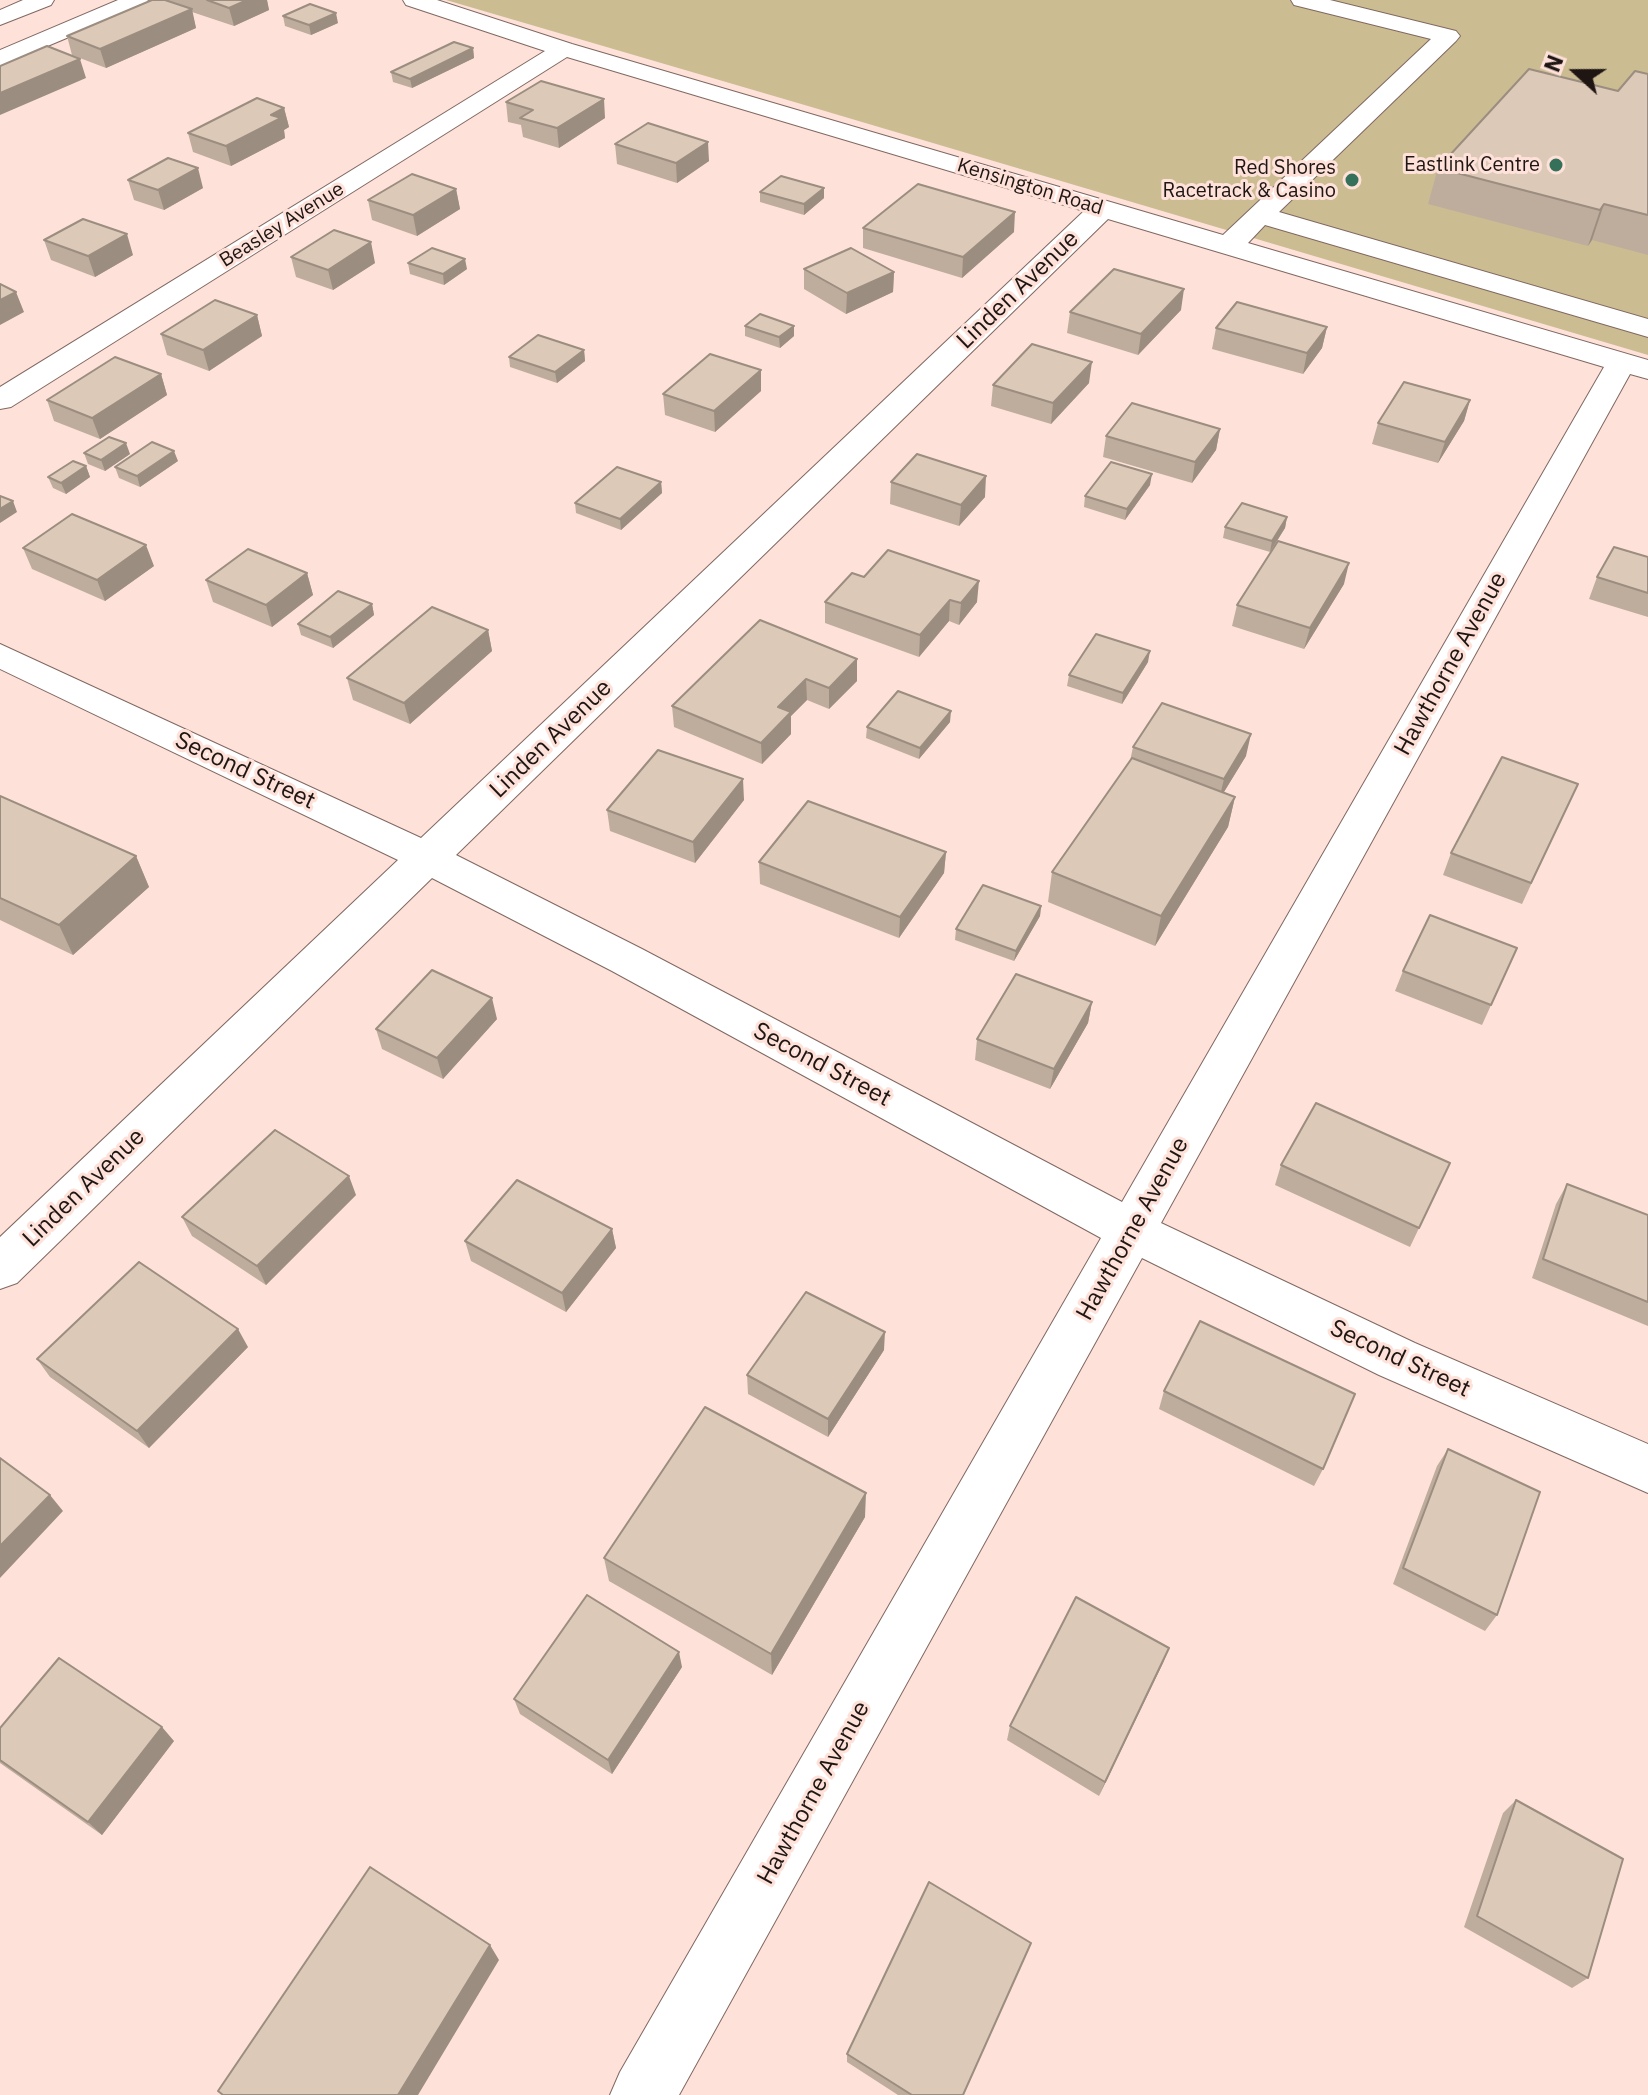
<!DOCTYPE html>
<html>
<head>
<meta charset="utf-8">
<style>
	body { margin:0 }
	#map { position:relative; width:1648px; height:2095px; overflow:hidden; background:#fee2da; font-family:"IBM Plex Sans",sans-serif }
	canvas { display:block }
	.north { position:absolute; left:1536px; top:32px; width:80px; height:80px; -webkit-text-stroke:6px #fee2da; paint-order:stroke; rotate:291deg; font-size:22px; font-weight:700; line-height:32px; text-align:center; color:#1f1613 }
	.north::after { content:''; display:block; margin:auto; width:28px; height:36px; background:#1f1613; clip-path:polygon(50% 0,100% 100%,50% 72%,0 100%) }
</style>
</head>
<body>
<div id="map">
<canvas width="1648" height="2095"></canvas>
<div class="north">N</div>
</div>
<script>
const g = document.querySelector('canvas').getContext('2d');
g.lineJoin = 'round';
function paint(path, color) { g.fillStyle = color; g.fill(path, 'evenodd'); }
const poly = rows => new Path2D(rows.map(r => 'M' + r).join(''));
function stroke(path, color, width, dash) { g.strokeStyle = color; g.lineWidth = width; g.lineCap = dash ? 'butt' : 'round'; g.setLineDash(dash || []); g.stroke(path); }
function drawText(font, color, halo, rows, align = 'center') {
  g.font = font + ' "IBM Plex Sans",sans-serif'; g.lineWidth = 6; g.setLineDash([]); g.textBaseline = 'middle'; g.strokeStyle = halo; g.fillStyle = color; for (const [text, x, y, turn = 0] of rows) {
    g.save(); g.translate(x, y); g.rotate((+turn || 0) * Math.PI / 180); g.textAlign = isNaN(turn) ? turn : align; if (halo) g.strokeText(text, 0, 0); g.fillText(text, 0, 0); g.restore();
  }
}
const green = poly([
	[446,0,1648,0,1648,355,808,106]
]);
const minor = poly([
	[23,0,54,0,51,5,0,25,0,10,23,0],
	[118,0,148,0,145,5,0,66,0,50,118,0],
	[403,0,437,0,572,44,1223,235,1431,39,1294,5,1291,0,1330,0,1456,31,1460,36,1456,41,1279,212,1648,319,1648,337,1265,225,1248,243,1648,360,1648,379,1630,374,1161,1223,1415,1343,1648,1444,1648,1493,1379,1375,1142,1258,679,2095,610,2095,620,2072,1101,1238,612,971,432,878,17,1283,0,1289,0,1237,398,860,0,669,0,644,421,838,1084,211,567,57,11,407,0,409,0,387,545,51,406,5,403,0],
	[1108,219,1604,367,1122,1202,642,949,456,855,1108,219]
]);
const wall = poly([
	[152,0,267,0,269,10,234,26,192,12,196,28,106,68,72,55,67,36],
	[283,16,338,23,311,35,285,26],
	[473,48,474,58,412,88,393,82,391,72],
	[1648,74,1648,255,1592,240,1588,246,1428,204,1438,168,1618,91],
	[506,102,605,118,559,148,523,137,521,125,508,122],
	[284,108,289,127,284,130,285,138,231,166,193,152,188,133],
	[615,144,709,161,677,183,617,164],
	[128,180,203,188,164,210,134,200],
	[456,189,460,209,417,236,372,220,368,200],
	[760,192,824,198,804,215,760,202],
	[863,228,1014,232,962,278,863,248],
	[44,240,133,255,95,277,51,260],
	[291,257,375,263,333,290,296,277],
	[408,263,467,269,444,285,410,274],
	[804,269,894,272,893,292,846,314,804,289],
	[1181,310,1138,355,1067,333,1070,312],
	[257,315,262,336,209,371,167,355,161,334],
	[745,326,794,326,794,336,780,348,745,336],
	[1327,327,1322,348,1303,374,1212,349,1216,328],
	[584,350,585,361,557,383,510,367,509,357],
	[161,374,167,395,100,439,54,421,47,400],
	[1089,383,1051,424,991,406,993,385],
	[761,391,715,432,665,415,663,394],
	[1470,400,1464,421,1438,463,1372,444,1378,423],
	[1220,429,1216,450,1192,483,1103,457,1106,436],
	[84,453,130,454,105,471,88,464],
	[178,461,140,487,119,478,115,467],
	[86,466,90,477,66,494,53,488,48,477],
	[661,482,662,493,621,530,576,513,575,503],
	[891,482,985,497,959,526,890,504],
	[1150,485,1125,520,1084,507,1085,496],
	[1287,517,1285,528,1270,552,1223,538,1225,527],
	[23,548,154,566,105,601,32,569],
	[1648,557,1648,617,1589,599,1597,577],
	[307,573,313,595,272,627,213,602,206,580],
	[864,577,977,602,959,625,949,621,919,657,825,623,825,602],
	[1344,584,1304,649,1232,626,1237,605],
	[372,604,374,615,333,648,301,635,298,624],
	[488,630,492,651,410,724,353,700,347,678],
	[857,659,857,681,829,709,807,700,791,716,791,734,762,764,674,727,672,706],
	[1148,662,1122,704,1067,686,1069,675],
	[950,722,919,759,866,738,867,727],
	[1133,747,1246,756,1224,792,1235,797,1228,827,1155,946,1048,902,1052,872,1130,761],
	[0,796,136,856,149,887,73,955,0,920],
	[744,800,695,863,610,831,607,810],
	[1568,805,1522,904,1443,875,1451,853],
	[946,852,944,873,899,938,760,884,759,862],
	[1041,906,1040,916,1014,961,955,940,956,929],
	[1517,948,1482,1025,1395,991,1403,971],
	[1092,1002,1088,1023,1050,1089,975,1060,977,1039],
	[497,1019,443,1079,382,1049,376,1029],
	[1450,1163,1410,1247,1275,1185,1281,1165],
	[1567,1184,1648,1215,1648,1326,1532,1278,1556,1204],
	[356,1195,266,1285,192,1236,182,1217],
	[612,1229,616,1248,566,1312,471,1261,465,1241],
	[248,1347,149,1448,50,1377,37,1359],
	[884,1350,828,1437,748,1394,747,1375],
	[1164,1391,1323,1469,1314,1486,1159,1409],
	[1448,1449,1497,1615,1485,1631,1393,1584,1437,1466],
	[865,1517,772,1675,609,1581,604,1558],
	[1169,1648,1099,1796,1007,1740,1010,1726],
	[682,1667,612,1774,520,1714,514,1699],
	[0,1728,174,1741,102,1835,0,1763],
	[1516,1800,1588,1978,1572,1988,1464,1927,1503,1813],
	[847,2054,964,2095,898,2095,847,2062]
]);
const shadedWall = poly([
	[247,0,267,0,269,10,234,26,229,8],
	[192,9,196,28,106,68,100,49],
	[336,13,338,23,311,35,309,25],
	[473,48,474,58,412,88,410,79],
	[80,59,86,78,0,115,0,93],
	[604,99,605,118,559,148,557,128],
	[284,108,289,127,284,130,285,138,231,166,226,146,271,115],
	[708,142,709,161,677,183,676,163],
	[198,168,203,188,164,210,158,190],
	[824,188,824,198,804,215,804,204],
	[456,189,460,209,417,236,413,215],
	[1604,204,1592,240,1588,246,1600,210],
	[1015,212,1014,232,962,278,963,257],
	[127,234,133,255,95,277,88,256],
	[371,242,375,263,333,290,328,270],
	[465,259,467,269,444,285,443,274],
	[894,272,893,292,846,314,847,293],
	[1184,289,1181,310,1138,355,1141,334],
	[16,292,24,312,0,325,0,300],
	[257,315,262,336,209,371,203,350],
	[794,326,794,336,780,348,779,337],
	[1327,327,1322,348,1303,374,1307,353],
	[584,350,585,361,557,383,555,372],
	[1092,362,1089,383,1051,424,1053,403],
	[761,370,761,391,715,432,714,411],
	[161,374,167,395,100,439,92,418],
	[1470,400,1464,421,1438,463,1445,442],
	[1220,429,1216,450,1192,483,1195,462],
	[126,443,130,454,105,471,101,460],
	[174,451,178,461,140,487,137,476],
	[86,466,90,477,66,494,61,483],
	[1152,474,1150,485,1125,520,1127,509],
	[986,476,985,497,959,526,961,505],
	[661,482,662,493,621,530,620,519],
	[13,501,17,512,0,523,0,509],
	[1287,517,1285,528,1270,552,1272,541],
	[146,545,154,566,105,601,97,580],
	[1349,563,1344,584,1304,649,1310,628],
	[307,573,313,595,272,627,266,605],
	[979,581,977,602,959,625,961,603],
	[950,600,949,621,919,657,920,635],
	[372,604,374,615,333,648,330,637],
	[488,630,492,651,410,724,404,703],
	[1150,651,1148,662,1122,704,1123,693],
	[857,659,857,681,829,709,829,688],
	[806,679,807,700,791,716,791,734,762,764,761,743,778,707],
	[951,711,950,722,919,759,920,748],
	[1251,734,1246,756,1219,800,1224,779],
	[743,779,744,800,695,863,693,842],
	[1235,797,1228,827,1155,946,1161,916],
	[946,852,944,873,899,938,900,917],
	[136,856,149,887,73,955,59,925],
	[1041,906,1040,916,1014,961,1016,951],
	[492,998,497,1019,443,1079,437,1058],
	[1092,1002,1088,1023,1050,1089,1054,1069],
	[349,1176,356,1195,266,1285,257,1266],
	[612,1229,616,1248,566,1312,562,1293],
	[238,1329,248,1347,149,1448,137,1431],
	[885,1332,884,1350,828,1437,828,1419],
	[866,1493,865,1517,772,1675,771,1654],
	[50,1495,63,1511,0,1578,0,1546],
	[1169,1648,1163,1663,1099,1796,1105,1782],
	[679,1652,682,1667,612,1774,608,1760],
	[162,1727,174,1741,102,1835,88,1822],
	[490,1945,499,1960,418,2095,398,2095]
]);
const building = poly([
	[152,0,165,0,192,9,100,49,67,36,152,0],
	[207,0,247,0,229,8,207,0],
	[310,4,336,13,309,25,283,16,310,4],
	[454,42,473,48,410,79,391,72,454,42],
	[47,46,80,59,0,93,0,66,47,46],
	[1529,69,1618,91,1635,71,1648,74,1648,215,1604,204,1600,210,1438,168,1529,69],
	[541,81,604,99,557,128,520,118,533,110,506,102,541,81],
	[257,98,284,108,271,115,281,118,226,146,188,133,257,98],
	[648,123,708,142,676,163,615,144,648,123],
	[168,158,198,168,158,190,128,180,168,158],
	[412,174,456,189,413,215,368,200,412,174],
	[781,176,824,188,804,204,760,192,781,176],
	[918,184,1015,212,963,257,863,228,918,184],
	[83,219,127,234,88,256,44,240,83,219],
	[334,230,371,242,328,270,291,257,334,230],
	[432,248,465,259,443,274,408,263,432,248],
	[851,248,894,272,847,293,804,269,851,248],
	[1114,269,1184,289,1141,334,1070,312,1114,269],
	[0,284,16,292,0,300,0,284],
	[215,300,257,315,203,350,161,334,215,300],
	[1237,302,1327,327,1307,353,1216,328,1237,302],
	[760,314,794,326,779,337,745,326,760,314],
	[538,335,584,350,555,372,509,357,538,335],
	[1032,344,1092,362,1053,403,993,385,1032,344],
	[710,354,761,370,714,411,663,394,710,354],
	[115,357,161,374,92,418,47,400,115,357],
	[1404,382,1470,400,1445,442,1378,423,1404,382],
	[1132,403,1220,429,1195,462,1106,436,1132,403],
	[109,437,126,443,101,460,84,453,109,437],
	[152,442,174,451,137,476,115,467,152,442],
	[917,454,986,476,961,505,891,482,917,454],
	[73,461,86,466,61,483,48,477,73,461],
	[1111,462,1152,474,1127,509,1085,496,1111,462],
	[617,467,661,482,620,519,575,503,617,467],
	[0,496,13,501,0,509,0,496],
	[1242,503,1287,517,1272,541,1225,527,1242,503],
	[72,514,146,545,97,580,23,548,72,514],
	[1278,541,1349,563,1310,628,1237,605,1278,541],
	[1614,547,1648,557,1648,593,1597,577,1614,547],
	[248,549,307,573,266,605,206,580,248,549],
	[888,550,979,581,961,603,950,600,920,635,825,602,852,573,864,577,888,550],
	[338,591,372,604,330,637,298,624,338,591],
	[432,607,488,630,404,703,347,678,432,607],
	[760,620,857,659,829,688,806,679,778,707,791,712,761,743,672,706,760,620],
	[1096,634,1150,651,1123,693,1069,675,1096,634],
	[898,691,951,711,920,748,867,727,898,691],
	[1162,703,1251,734,1224,779,1133,747,1162,703],
	[658,750,743,779,693,842,607,810,658,750],
	[1502,757,1578,784,1531,883,1451,853,1502,757],
	[1132,758,1235,797,1161,916,1052,872,1132,758],
	[0,796,136,856,59,925,0,898,0,796],
	[808,801,946,852,900,917,759,862,808,801],
	[983,885,1041,906,1016,951,956,929,983,885],
	[1430,915,1517,948,1491,1005,1403,971,1430,915],
	[432,970,492,998,437,1058,376,1029,432,970],
	[1016,974,1092,1002,1054,1069,977,1039,1016,974],
	[1316,1103,1450,1163,1419,1228,1281,1165,1316,1103],
	[275,1130,349,1176,257,1266,182,1217,275,1130],
	[517,1180,612,1229,562,1293,465,1241,517,1180],
	[1567,1184,1648,1215,1648,1302,1543,1259,1567,1184],
	[139,1262,238,1329,137,1431,37,1359,139,1262],
	[806,1292,885,1332,828,1419,747,1375,806,1292],
	[1200,1321,1355,1394,1323,1469,1164,1391,1200,1321],
	[705,1407,866,1493,771,1654,604,1558,705,1407],
	[1448,1449,1540,1492,1497,1615,1403,1568,1448,1449],
	[0,1458,50,1495,0,1546,0,1458],
	[587,1595,679,1652,608,1760,514,1699,587,1595],
	[1076,1597,1169,1648,1105,1782,1010,1726,1076,1597],
	[59,1658,162,1727,88,1822,0,1760,0,1728,59,1658],
	[1516,1800,1623,1859,1588,1978,1477,1916,1516,1800],
	[370,1867,490,1945,398,2095,223,2095,218,2091,370,1867],
	[929,1882,1031,1943,963,2095,912,2095,847,2054,929,1882]
]);
const markers = [
	[1556,165,8,"#34705a"],
	[1352,180,8,"#34705a"]
];
const farPoinames = [
	["Eastlink Centre",1540,165],
	["Red Shores",1336,168],
	["Racetrack & Casino",1336,191]
];
const farStreetnames = [
	["Kensington Road",1030,187,17],
	["Beasley Avenue",282,225,-32]
];
const streetNames = [
	["Linden Avenue",1018,290,-44],
	["Hawthorne Avenue",1451,664,-61],
	["Linden Avenue",551,739,-44],
	["Second Street",245,771,25],
	["Second Street",822,1065,28],
	["Linden Avenue",84,1188,-44],
	["Hawthorne Avenue",1133,1229,-61],
	["Second Street",1400,1359,25],
	["Hawthorne Avenue",814,1793,-61]
];
paint(green, '#ccbc92');
stroke(minor, '#806861', 2);
paint(minor, '#fff');
paint(wall, '#bead9d');
paint(shadedWall, '#9b8d80');
paint(building, '#ddc9b7');
stroke(building, '#9b8d80', 2);
for (const [x, y, r, color] of markers) { const dot = new Path2D(); dot.arc(x, y, r, 0, 2 * Math.PI); g.fillStyle = color; g.fill(dot); stroke(dot, '#fee2da', 3); }
drawText('20px', '#1f1613', '#fee2da', farPoinames, 'right');
drawText('20px', '#1f1613', '#fee2da', farStreetnames);
drawText('24px', '#1f1613', '#fee2da', streetNames);
</script>
</body>
</html>
